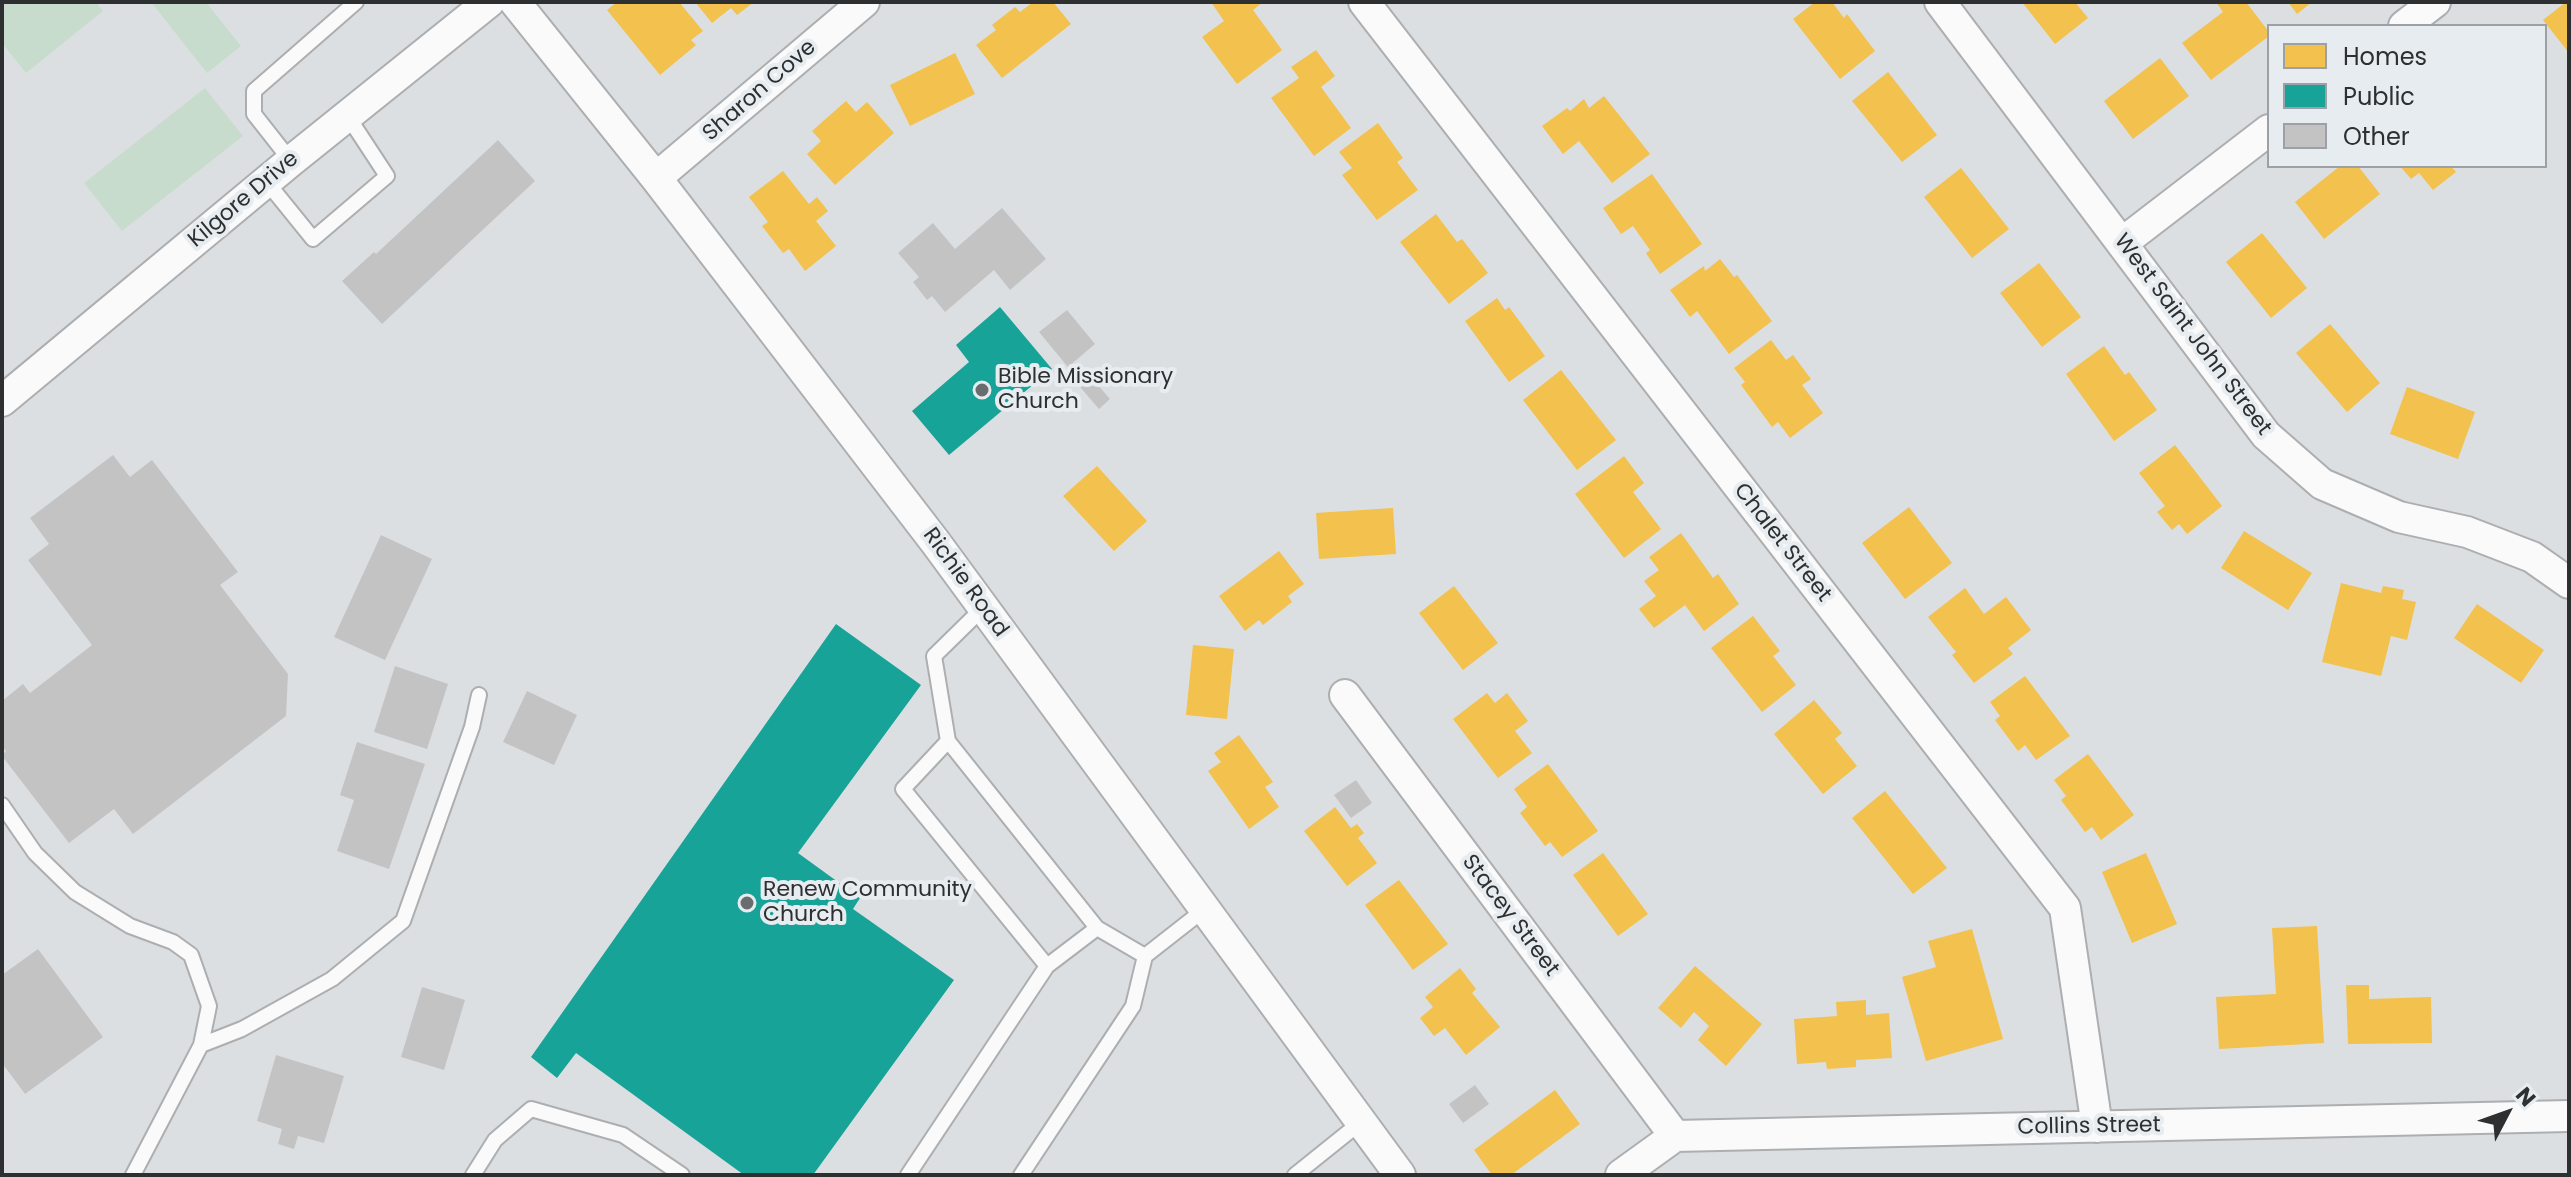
<!DOCTYPE html>
<html>
<head>
<meta charset="utf-8">
<style>
	body { margin:0 }
	#map { position:relative; width:2571px; height:1177px; overflow:hidden; background:#dcdfe1; font-family:Poppins,sans-serif }
	canvas { display:block }
	.frame { position:absolute; inset:0; border:4px solid #2d2f31; pointer-events:none }
	.legend { position:absolute; left:2267px; top:24px; width:280px; height:144px; box-sizing:border-box; background:#e7ecf0; border:2px solid #9da0a4; margin:0; padding:10px 14px; list-style:none; font-size:24px; color:#2d2f31 }
	.legend li { display:flex; align-items:center; gap:16px; height:40px }
	.legend b { width:40px; border:2px solid #9da0a4 }
	.north { position:absolute; left:2467px; top:1073px; width:80px; height:80px; -webkit-text-stroke:6px #e7ecf0; paint-order:stroke; rotate:49deg; font-size:22px; font-weight:700; line-height:32px; text-align:center; color:#2d2f31 }
	.north::after { content:''; display:block; margin:auto; width:28px; height:36px; background:#2d2f31; clip-path:polygon(50% 0,100% 100%,50% 72%,0 100%) }
</style>
</head>
<body>
<div id="map">
<canvas width="2571" height="1177"></canvas>
<div class="frame"></div>
<ul class="legend">
<li><b style="height:22px;background:#f2c14e"></b>Homes</li>
<li><b style="height:22px;background:#17a398"></b>Public</li>
<li><b style="height:22px;background:#c3c3c3"></b>Other</li>
</ul>
<div class="north">N</div>
</div>
<script>
const g = document.querySelector('canvas').getContext('2d');
g.lineJoin = 'round';
function paint(path, color) { g.fillStyle = color; g.fill(path, 'evenodd'); }
const poly = rows => new Path2D(rows.map(r => 'M' + r).join(''));
function stroke(path, color, width, dash) { g.strokeStyle = color; g.lineWidth = width; g.lineCap = dash ? 'butt' : 'round'; g.setLineDash(dash || []); g.stroke(path); }
function drawText(font, color, halo, rows, align = 'center') {
  g.font = font + ' Poppins,sans-serif'; g.lineWidth = 8; g.setLineDash([]); g.textBaseline = 'middle'; g.strokeStyle = halo; g.fillStyle = color; for (const [text, x, y, turn = 0] of rows) {
    g.save(); g.translate(x, y); g.rotate((+turn || 0) * Math.PI / 180); g.textAlign = isNaN(turn) ? turn : align; if (halo) g.strokeText(text, 0, 0); g.fillText(text, 0, 0); g.restore();
  }
}
const green = poly([
	[2,2,96,2,103,11,26,73,2,43],
	[151,2,206,2,241,46,207,73],
	[205,88,243,136,122,231,84,183]
]);
const homes = poly([
	[617,2,679,2,703,31,691,40,696,45,660,75,607,10],
	[695,2,754,2,737,15,731,8,712,23],
	[1033,2,1053,2,1071,24,1002,78,976,45,996,30,992,25,1015,7,1020,12],
	[1211,2,1263,2,1253,10,1282,50,1237,84,1202,37,1224,21],
	[1815,2,1832,2,1844,18,1847,14,1875,51,1840,79,1793,19],
	[2022,2,2075,2,2088,18,2055,44],
	[2216,2,2246,2,2269,32,2269,36,2211,80,2182,43,2223,12],
	[2288,2,2312,2,2297,14],
	[2566,2,2569,2,2569,53,2543,20],
	[1316,50,1335,76,1321,87,1351,128,1314,156,1271,98,1299,78,1291,67],
	[955,53,975,94,910,126,890,85],
	[2160,58,2189,96,2133,139,2104,101],
	[1888,72,1937,135,1902,162,1852,101],
	[1604,96,1650,154,1612,183,1579,141,1563,154,1542,126,1567,108,1570,111,1584,99,1589,108],
	[846,101,856,112,867,102,894,133,835,185,807,154,821,141,812,131],
	[1378,123,1403,158,1397,162,1418,190,1377,220,1342,175,1352,168,1339,152],
	[2340,166,2358,166,2380,194,2324,239,2295,202],
	[2400,166,2451,166,2456,172,2433,190,2419,173,2411,179],
	[1961,168,2009,229,1972,258,1924,197],
	[783,171,809,204,817,197,828,211,816,221,836,246,805,271,789,249,783,253,762,226,768,222,749,197],
	[1652,174,1702,244,1660,274,1646,253,1650,250,1633,226,1621,234,1603,208],
	[1436,214,1457,242,1462,239,1488,273,1449,304,1400,242],
	[2262,233,2307,288,2271,318,2226,262],
	[1720,259,1734,277,1737,275,1772,321,1729,354,1697,311,1690,317,1670,290,1704,266,1705,271],
	[2039,263,2081,317,2042,347,2000,293],
	[1497,298,1505,310,1509,307,1545,356,1509,382,1465,321],
	[2330,324,2380,383,2347,412,2296,353],
	[1771,340,1786,360,1793,355,1811,379,1802,385,1823,413,1790,438,1778,422,1772,427,1741,385,1745,382,1734,368],
	[2104,346,2125,375,2129,372,2157,410,2114,441,2066,374],
	[1561,370,1616,440,1577,470,1523,400],
	[2407,387,2475,412,2458,459,2390,434],
	[2175,445,2222,506,2187,534,2179,524,2172,530,2157,512,2165,506,2139,473],
	[1624,456,1644,483,1633,492,1661,529,1624,558,1575,494],
	[1097,466,1147,521,1114,551,1063,496],
	[1909,507,1952,563,1905,599,1862,543],
	[1393,508,1396,554,1319,559,1316,513],
	[2244,531,2312,573,2288,610,2221,568],
	[1681,533,1713,578,1718,574,1739,604,1704,631,1685,605,1654,628,1639,609,1656,596,1644,581,1659,570,1649,557],
	[1279,551,1304,584,1288,596,1292,602,1263,625,1259,620,1245,631,1219,596],
	[2341,583,2381,593,2383,586,2404,590,2402,599,2416,602,2407,640,2391,636,2381,676,2322,662],
	[1454,586,1498,643,1463,670,1419,613],
	[1965,588,1984,614,2006,597,2031,630,2008,648,2013,654,1974,683,1952,655,1956,652,1928,617],
	[2477,604,2544,650,2521,683,2454,638],
	[1753,616,1780,651,1773,656,1796,685,1762,712,1711,648],
	[1193,645,1234,649,1227,719,1186,715],
	[2025,676,2070,736,2036,760,2025,745,2018,751,1995,720,2000,716,1990,702],
	[1487,693,1495,703,1507,693,1528,721,1515,731,1532,753,1498,778,1453,719],
	[1814,700,1842,733,1835,739,1857,766,1823,794,1774,734],
	[1239,735,1273,782,1265,787,1279,807,1249,829,1208,771,1221,762,1214,753],
	[2088,754,2134,815,2101,840,2092,827,2085,832,2061,800,2066,796,2054,780],
	[1548,764,1598,831,1562,857,1550,842,1545,846,1520,813,1527,807,1514,789],
	[1885,791,1947,868,1913,894,1852,818],
	[1335,807,1351,828,1357,824,1364,833,1358,838,1377,863,1347,886,1304,831],
	[1603,853,1648,914,1618,936,1573,875],
	[2146,853,2177,924,2132,943,2102,872],
	[1399,880,1448,944,1413,970,1365,905],
	[2317,926,2324,1043,2219,1049,2216,997,2276,994,2272,928],
	[1972,929,2003,1039,1926,1061,1902,977,1936,967,1928,941],
	[1695,966,1762,1024,1726,1066,1698,1040,1709,1026,1694,1012,1681,1028,1658,1008],
	[1460,968,1476,989,1472,993,1500,1027,1466,1055,1445,1028,1434,1036,1420,1018,1433,1007,1425,997],
	[2346,985,2369,985,2369,999,2431,997,2432,1043,2348,1044],
	[1866,1000,1866,1015,1889,1013,1892,1058,1856,1060,1856,1067,1827,1069,1826,1062,1797,1064,1794,1019,1837,1016,1836,1002],
	[1555,1090,1580,1124,1511,1175,1492,1175,1474,1150]
]);
const public = poly([
	[1000,307,1052,369,949,455,912,411,969,362,956,345],
	[836,624,921,685,798,853,860,898,853,909,954,980,813,1175,744,1175,576,1053,557,1078,531,1057]
]);
const building = poly([
	[498,140,535,181,382,324,342,281,374,252,376,254],
	[1002,208,1046,259,1010,290,994,270,945,312,932,296,927,300,913,282,919,277,898,253,933,223,955,249],
	[1067,310,1095,344,1068,367,1039,332],
	[1079,363,1110,399,1099,409,1068,373],
	[113,455,130,477,152,460,238,572,220,585,288,674,286,716,133,834,114,809,69,843,2,756,6,751,2,746,2,701,23,684,30,693,92,645,28,560,49,544,30,518],
	[381,535,432,559,385,660,334,637],
	[395,666,448,684,427,749,374,732],
	[527,691,577,715,554,765,503,742],
	[357,742,425,764,389,869,337,851,354,800,340,795],
	[1356,780,1372,803,1351,818,1334,795],
	[38,949,103,1037,25,1094,2,1063,2,975],
	[422,987,465,1000,444,1070,401,1057],
	[276,1055,344,1076,324,1143,298,1136,294,1149,278,1144,282,1129,257,1121],
	[1475,1085,1489,1104,1463,1123,1449,1104]
]);
const lane = poly([
	[291,161,254,114,254,91,356,2],
	[266,181,313,239,387,176,347,115],
	[983,608,934,656,948,741,1097,928,1145,956],
	[948,741,903,789,1047,966],
	[2,805,35,853,75,892,130,926,173,942,191,955,209,1006,201,1045],
	[133,1175,201,1045,242,1029,332,979,403,921,472,727,479,695],
	[473,1175,495,1140,531,1109,623,1135,682,1175],
	[908,1175,1047,966,1097,928],
	[1021,1175,1133,1006,1145,956,1205,909],
	[1295,1175,1361,1122]
]);
const street = poly([
	[515,2,656,178,936,543,1400,1175],
	[1364,2,2065,908,2097,1127],
	[1940,2,2266,435,2322,484,2399,517,2467,532,2532,557,2569,583],
	[2404,26,2435,2],
	[656,178,864,2],
	[2122,243,2269,130],
	[2,401,291,161,489,2],
	[1345,695,1675,1136],
	[1621,1175,1675,1136,2569,1116]
]);
const markers = [
	[982,390,8,"#6a6d6f"],
	[747,903,8,"#6a6d6f"]
];
const streetNames = [
	["Sharon Cove",760,91,-41],
	["Kilgore Drive",244,200,-40],
	["West Saint John Street",2192,335,53],
	["Chalet Street",1782,543,52],
	["Richie Road",965,583,54],
	["Stacey Street",1510,916,53],
	["Collins Street",2089,1127,-1]
];
const poiNames = [
	["Bible Missionary",998,377],
	["Church",998,402],
	["Renew Community",763,890],
	["Church",763,915]
];
paint(green, '#c8dccd');
paint(homes, '#f2c14e');
paint(public, '#17a398');
paint(building, '#c3c3c3');
stroke(lane, '#acaeb0', 18);
stroke(street, '#acaeb0', 34);
stroke(lane, '#fafafa', 14);
stroke(street, '#fafafa', 30);
for (const [x, y, r, color] of markers) { const dot = new Path2D(); dot.arc(x, y, r, 0, 2 * Math.PI); g.fillStyle = color; g.fill(dot); stroke(dot, '#e7ecf0', 3); }
drawText('22px', '#2d2f31', '#e7ecf0', streetNames);
drawText('22px', '#2d2f31', '#e7ecf0', poiNames, 'left');
</script>
</body>
</html>
